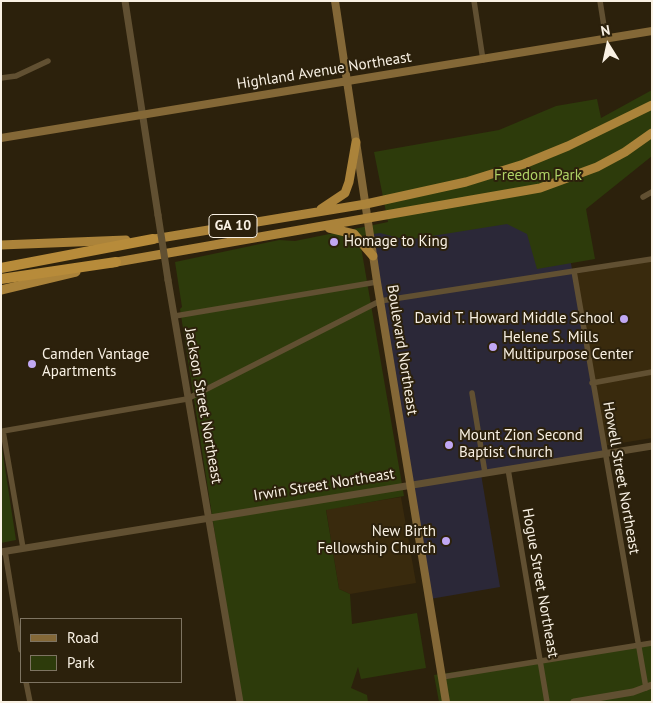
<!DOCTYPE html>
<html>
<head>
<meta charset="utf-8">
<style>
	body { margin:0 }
	#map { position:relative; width:653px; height:703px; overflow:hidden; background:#2c210c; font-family:"PT Sans",sans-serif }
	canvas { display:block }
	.frame { position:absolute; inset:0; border:2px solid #f9f1e4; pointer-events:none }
	.legend { position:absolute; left:20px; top:618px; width:162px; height:65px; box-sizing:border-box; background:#2c210c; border:1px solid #7e7462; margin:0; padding:6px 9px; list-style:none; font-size:15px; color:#f9f1e4 }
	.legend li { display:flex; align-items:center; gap:10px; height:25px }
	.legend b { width:25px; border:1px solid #7e7462 }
	.north { position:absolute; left:583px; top:20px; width:50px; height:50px; -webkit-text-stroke:4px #2c210c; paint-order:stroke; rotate:350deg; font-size:14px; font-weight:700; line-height:20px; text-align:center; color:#f9f1e4 }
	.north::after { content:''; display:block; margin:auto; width:18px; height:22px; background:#f9f1e4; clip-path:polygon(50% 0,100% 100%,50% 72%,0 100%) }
</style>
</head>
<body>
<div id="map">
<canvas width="653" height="703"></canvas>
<div class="frame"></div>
<ul class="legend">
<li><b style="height:6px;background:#846837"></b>Road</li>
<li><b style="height:14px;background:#2d3b0b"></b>Park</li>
</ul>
<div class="north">N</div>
</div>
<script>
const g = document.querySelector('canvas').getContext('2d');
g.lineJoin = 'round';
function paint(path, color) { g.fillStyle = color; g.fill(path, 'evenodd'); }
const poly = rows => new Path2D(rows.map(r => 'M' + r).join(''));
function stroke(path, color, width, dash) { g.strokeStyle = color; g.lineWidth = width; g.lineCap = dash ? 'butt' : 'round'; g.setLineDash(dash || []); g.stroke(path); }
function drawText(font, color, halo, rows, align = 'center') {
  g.font = font + ' "PT Sans",sans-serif'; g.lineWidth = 4; g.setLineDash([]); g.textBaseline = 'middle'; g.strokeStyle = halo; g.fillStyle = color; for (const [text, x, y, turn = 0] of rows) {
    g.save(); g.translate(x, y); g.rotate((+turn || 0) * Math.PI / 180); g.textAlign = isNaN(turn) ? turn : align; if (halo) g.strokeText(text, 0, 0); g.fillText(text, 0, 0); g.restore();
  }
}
const commercial = poly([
	[559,193,604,457,481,474,500,587,430,599,368,231]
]);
const built = poly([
	[652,261,652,438,603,446,574,274],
	[401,497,416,583,350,594,339,589,326,509]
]);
const green = poly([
	[652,90,652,156,586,209,595,259,537,269,527,234,507,224,407,240,380,233,361,236,360,241,404,496,326,510,339,589,350,594,352,624,417,613,426,668,361,679,358,667,351,688,367,695,368,702,241,702,180,309,182,307,175,262,279,240,295,241,388,222,374,152,499,130,556,106,597,99,601,118],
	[1,442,16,540,1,543],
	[652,642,652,702,439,702,434,675]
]);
const minor = poly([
	[474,1,483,60],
	[600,1,606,39],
	[1,78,16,76,48,61],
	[643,197,652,192],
	[574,271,646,688],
	[175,316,377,282],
	[592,383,652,372],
	[472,393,485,473],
	[508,469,547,702],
	[23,548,3,431,187,399,380,301,652,259],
	[5,551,21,650],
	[442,677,652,643],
	[26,682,30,702]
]);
const tertiary = poly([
	[125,1,158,215],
	[168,280,240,702],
	[1,552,652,446],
	[574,702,633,692,652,685]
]);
const secondary = poly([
	[335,1,377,282,446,702],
	[1,138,652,31]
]);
const trunk = poly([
	[321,209,345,193,349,182,356,142],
	[329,228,354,234,373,256],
	[154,239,366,204,466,182,524,164,568,146,652,105],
	[1,245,126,240],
	[111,263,540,188,597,167,625,152,652,133],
	[1,290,76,272]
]);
const motorway = poly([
	[1,268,153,239],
	[1,279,116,262]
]);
const tertiaryBridge = poly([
	[158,215,168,280]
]);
const markers = [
	[334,242,5,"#c1a8f3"],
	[624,319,5,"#c1a8f3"],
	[493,347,5,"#c1a8f3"],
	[32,364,5,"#c1a8f3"],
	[449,445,5,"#c1a8f3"],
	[446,541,5,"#c1a8f3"]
];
const shields = [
	[233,226,48]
];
const shieldNames = [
	["GA 10",233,226]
];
const streetNames = [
	["Highland Avenue Northeast",324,71,-9],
	["Boulevard Northeast",402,350,81],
	["Jackson Street Northeast",203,406,80],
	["Howell Street Northeast",621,478,80],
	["Irwin Street Northeast",324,485,-9],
	["Hogue Street Northeast",540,583,80]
];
const parkNames = [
	["Freedom Park",538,176]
];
const poiNames = [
	["Homage to King",344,242],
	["David T. Howard Middle School",614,319,"right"],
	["Helene S. Mills",503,338],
	["Multipurpose Center",503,355],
	["Camden Vantage",42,355],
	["Apartments",42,372],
	["Mount Zion Second",459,436],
	["Baptist Church",459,453],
	["New Birth",436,532,"right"],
	["Fellowship Church",436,549,"right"]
];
paint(commercial, '#2b2838');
paint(built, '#392a0d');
paint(green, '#2d3b0b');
stroke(minor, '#615032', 5.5);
stroke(tertiary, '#615032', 7);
stroke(secondary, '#846837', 8);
stroke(trunk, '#ab833a', 9);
stroke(motorway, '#b78b3a', 10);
stroke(tertiaryBridge, '#615032', 7);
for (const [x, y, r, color] of markers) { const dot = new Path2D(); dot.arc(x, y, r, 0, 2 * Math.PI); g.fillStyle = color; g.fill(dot); stroke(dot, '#2c210c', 2); }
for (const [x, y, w] of shields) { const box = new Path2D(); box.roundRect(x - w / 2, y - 11.5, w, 23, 4); g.fillStyle = '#2c210c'; g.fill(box); stroke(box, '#f9f1e4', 1); }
drawText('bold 14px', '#f9f1e4', null, shieldNames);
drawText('15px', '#f9f1e4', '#2c210c', streetNames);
drawText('15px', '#aed165', '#2c210c', parkNames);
drawText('15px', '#f9f1e4', '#2c210c', poiNames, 'left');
</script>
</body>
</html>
